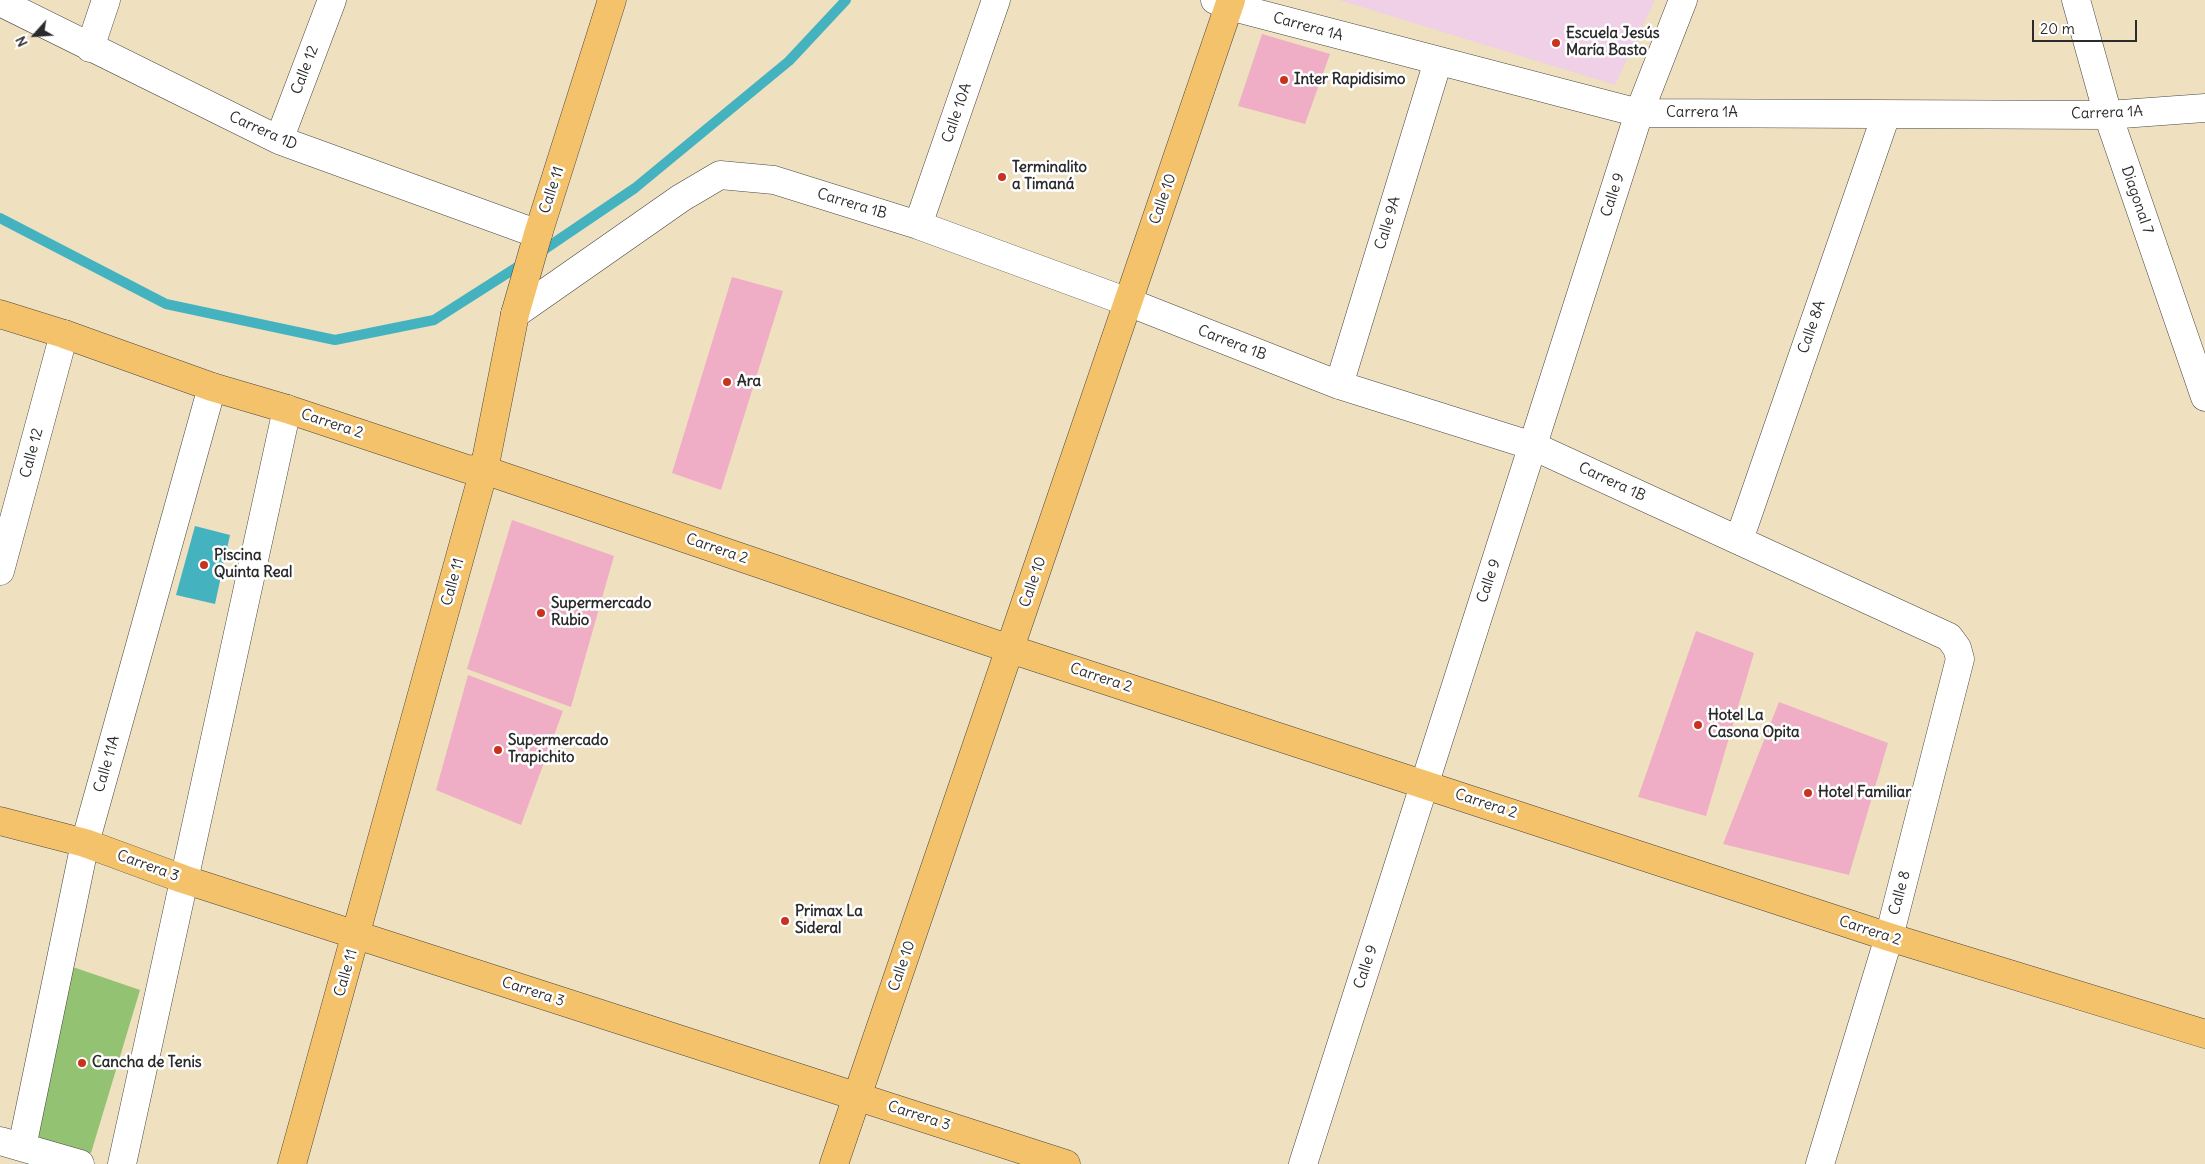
<!DOCTYPE html>
<html>
<head>
<meta charset="utf-8">
<style>
	body { margin:0 }
	#map { position:relative; width:2205px; height:1164px; overflow:hidden; background:#efe0c0; font-family:Delius,sans-serif }
	canvas { display:block }
	.north { position:absolute; left:10px; top:10px; width:50px; height:50px; -webkit-text-stroke:4px #fff; paint-order:stroke; rotate:244deg; font-size:14px; font-weight:700; line-height:20px; text-align:center; color:#2b2b2b }
	.north::after { content:''; display:block; margin:auto; width:18px; height:22px; background:#2b2b2b; clip-path:polygon(50% 0,100% 100%,50% 72%,0 100%) }
	.scale { position:absolute; left:2032px; top:20px; width:105px; height:22px; box-sizing:border-box; border:2px solid #2b2b2b; border-top:0; padding-left:6px; font-size:15px; line-height:18px; white-space:nowrap; color:#2b2b2b; -webkit-text-stroke:4px #fff; paint-order:stroke }
</style>
</head>
<body>
<div id="map">
<canvas width="2205" height="1164"></canvas>
<div class="north">N</div>
<div class="scale">20 m</div>
</div>
<script>
const g = document.querySelector('canvas').getContext('2d');
g.lineJoin = 'round';
function paint(path, color) { g.fillStyle = color; g.fill(path, 'evenodd'); }
const poly = rows => new Path2D(rows.map(r => 'M' + r).join(''));
function stroke(path, color, width, dash) { g.strokeStyle = color; g.lineWidth = width; g.lineCap = dash ? 'butt' : 'round'; g.setLineDash(dash || []); g.stroke(path); }
function drawText(font, color, halo, rows, align = 'center') {
  g.font = font + ' Delius,sans-serif'; g.lineWidth = 5; g.setLineDash([]); g.textBaseline = 'middle'; g.strokeStyle = halo; g.fillStyle = color; for (const [text, x, y, turn = 0] of rows) {
    g.save(); g.translate(x, y); g.rotate((+turn || 0) * Math.PI / 180); g.textAlign = isNaN(turn) ? turn : align; if (halo) g.strokeText(text, 0, 0); g.fillText(text, 0, 0); g.restore();
  }
}
const built = poly([
	[1339,0,1655,0,1615,85]
]);
const green = poly([
	[70,966,140,990,91,1153,28,1135]
]);
const water = poly([
	[195,526,230,535,215,604,176,595]
]);
const stream = poly([
	[0,218,166,304,335,340,434,320,525,262],
	[539,253,635,188,789,61,846,0]
]);
const building = poly([
	[1262,34,1330,54,1305,124,1238,106],
	[732,277,783,291,721,490,672,473],
	[512,520,614,556,571,707,467,669],
	[1696,631,1754,653,1706,816,1638,797],
	[468,675,563,711,521,825,436,790],
	[1779,702,1888,743,1849,875,1723,844]
]);
const minor = poly([
	[1215,0,1229,6,1639,113,2108,115,2205,108],
	[2076,0,2108,115,2205,397],
	[0,2,279,140,538,234],
	[90,48,106,0],
	[279,140,332,0],
	[918,225,996,0],
	[515,314,681,198,720,175,774,180,918,225,1128,302,1339,385,1533,446,1949,637,1957,648,1960,659,1889,937,1820,1164],
	[1339,385,1438,61],
	[1739,540,1886,115],
	[0,571,64,334],
	[0,1141,80,1164],
	[22,1147,85,843,212,387],
	[122,1164,287,409],
	[1303,1164,1639,113,1683,0]
]);
const major = poly([
	[0,314,64,334,212,387,287,409,467,469,484,470,1010,649,1889,937,2205,1034],
	[0,821,85,843,183,879,1066,1164],
	[292,1164,484,470,515,314,538,234,612,0],
	[834,1164,1231,0]
]);
const markers = [
	[1556,43,5,"#c8321e"],
	[1284,80,5,"#c8321e"],
	[1002,177,5,"#c8321e"],
	[727,382,5,"#c8321e"],
	[204,565,5,"#c8321e"],
	[541,613,5,"#c8321e"],
	[1698,725,5,"#c8321e"],
	[498,750,5,"#c8321e"],
	[1808,793,5,"#c8321e"],
	[785,921,5,"#c8321e"],
	[82,1063,5,"#c8321e"]
];
const streetNames = [
	["Carrera 1A",1308,27,15],
	["Calle 12",305,70,-69],
	["Calle 10A",957,113,-71],
	["Carrera 1A",1702,113],
	["Carrera 1A",2107,113,-2],
	["Carrera 1D",263,131,24],
	["Calle 11",552,190,-72],
	["Calle 9",1613,195,-72],
	["Calle 10",1163,199,-71],
	["Diagonal 7",2137,200,71],
	["Carrera 1B",852,204,17],
	["Calle 9A",1388,223,-73],
	["Calle 8A",1812,327,-71],
	["Carrera 1B",1232,343,21],
	["Carrera 2",332,424,18],
	["Calle 12",32,453,-75],
	["Carrera 1B",1612,482,25],
	["Carrera 2",717,549,19],
	["Calle 9",1489,581,-72],
	["Calle 11",453,582,-75],
	["Calle 10",1033,582,-71],
	["Carrera 2",1101,678,18],
	["Calle 11A",107,764,-74],
	["Carrera 2",1486,804,18],
	["Carrera 3",148,866,20],
	["Calle 8",1900,893,-75],
	["Carrera 2",1870,931,18],
	["Calle 10",902,966,-71],
	["Calle 9",1366,967,-72],
	["Calle 11",346,973,-74],
	["Carrera 3",533,992,18],
	["Carrera 3",919,1116,18]
];
const poiNames = [
	["Escuela Jesús",1566,34],
	["María Basto",1566,51],
	["Inter Rapidisimo",1294,80],
	["Terminalito",1012,168],
	["a Timaná",1012,185],
	["Ara",737,382],
	["Piscina",214,556],
	["Quinta Real",214,573],
	["Supermercado",551,604],
	["Rubio",551,621],
	["Hotel La",1708,716],
	["Casona Opita",1708,733],
	["Supermercado",508,741],
	["Trapichito",508,758],
	["Hotel Familiar",1818,793],
	["Primax La",795,912],
	["Sideral",795,929],
	["Cancha de Tenis",92,1063]
];
paint(built, '#efd0e6');
paint(green, '#92c272');
paint(water, '#44b3bf');
stroke(stream, '#44b3bf', 10);
paint(building, '#efaec5');
stroke(minor, '#484641', 29);
stroke(major, '#484641', 29);
stroke(minor, '#fff', 28);
stroke(major, '#f4c26a', 28);
for (const [x, y, r, color] of markers) { const dot = new Path2D(); dot.arc(x, y, r, 0, 2 * Math.PI); g.fillStyle = color; g.fill(dot); stroke(dot, '#fff', 2); }
drawText('15px', '#2b2b2b', '#fff', streetNames);
drawText('bold 15px', '#2b2b2b', '#fff', poiNames, 'left');
</script>
</body>
</html>
